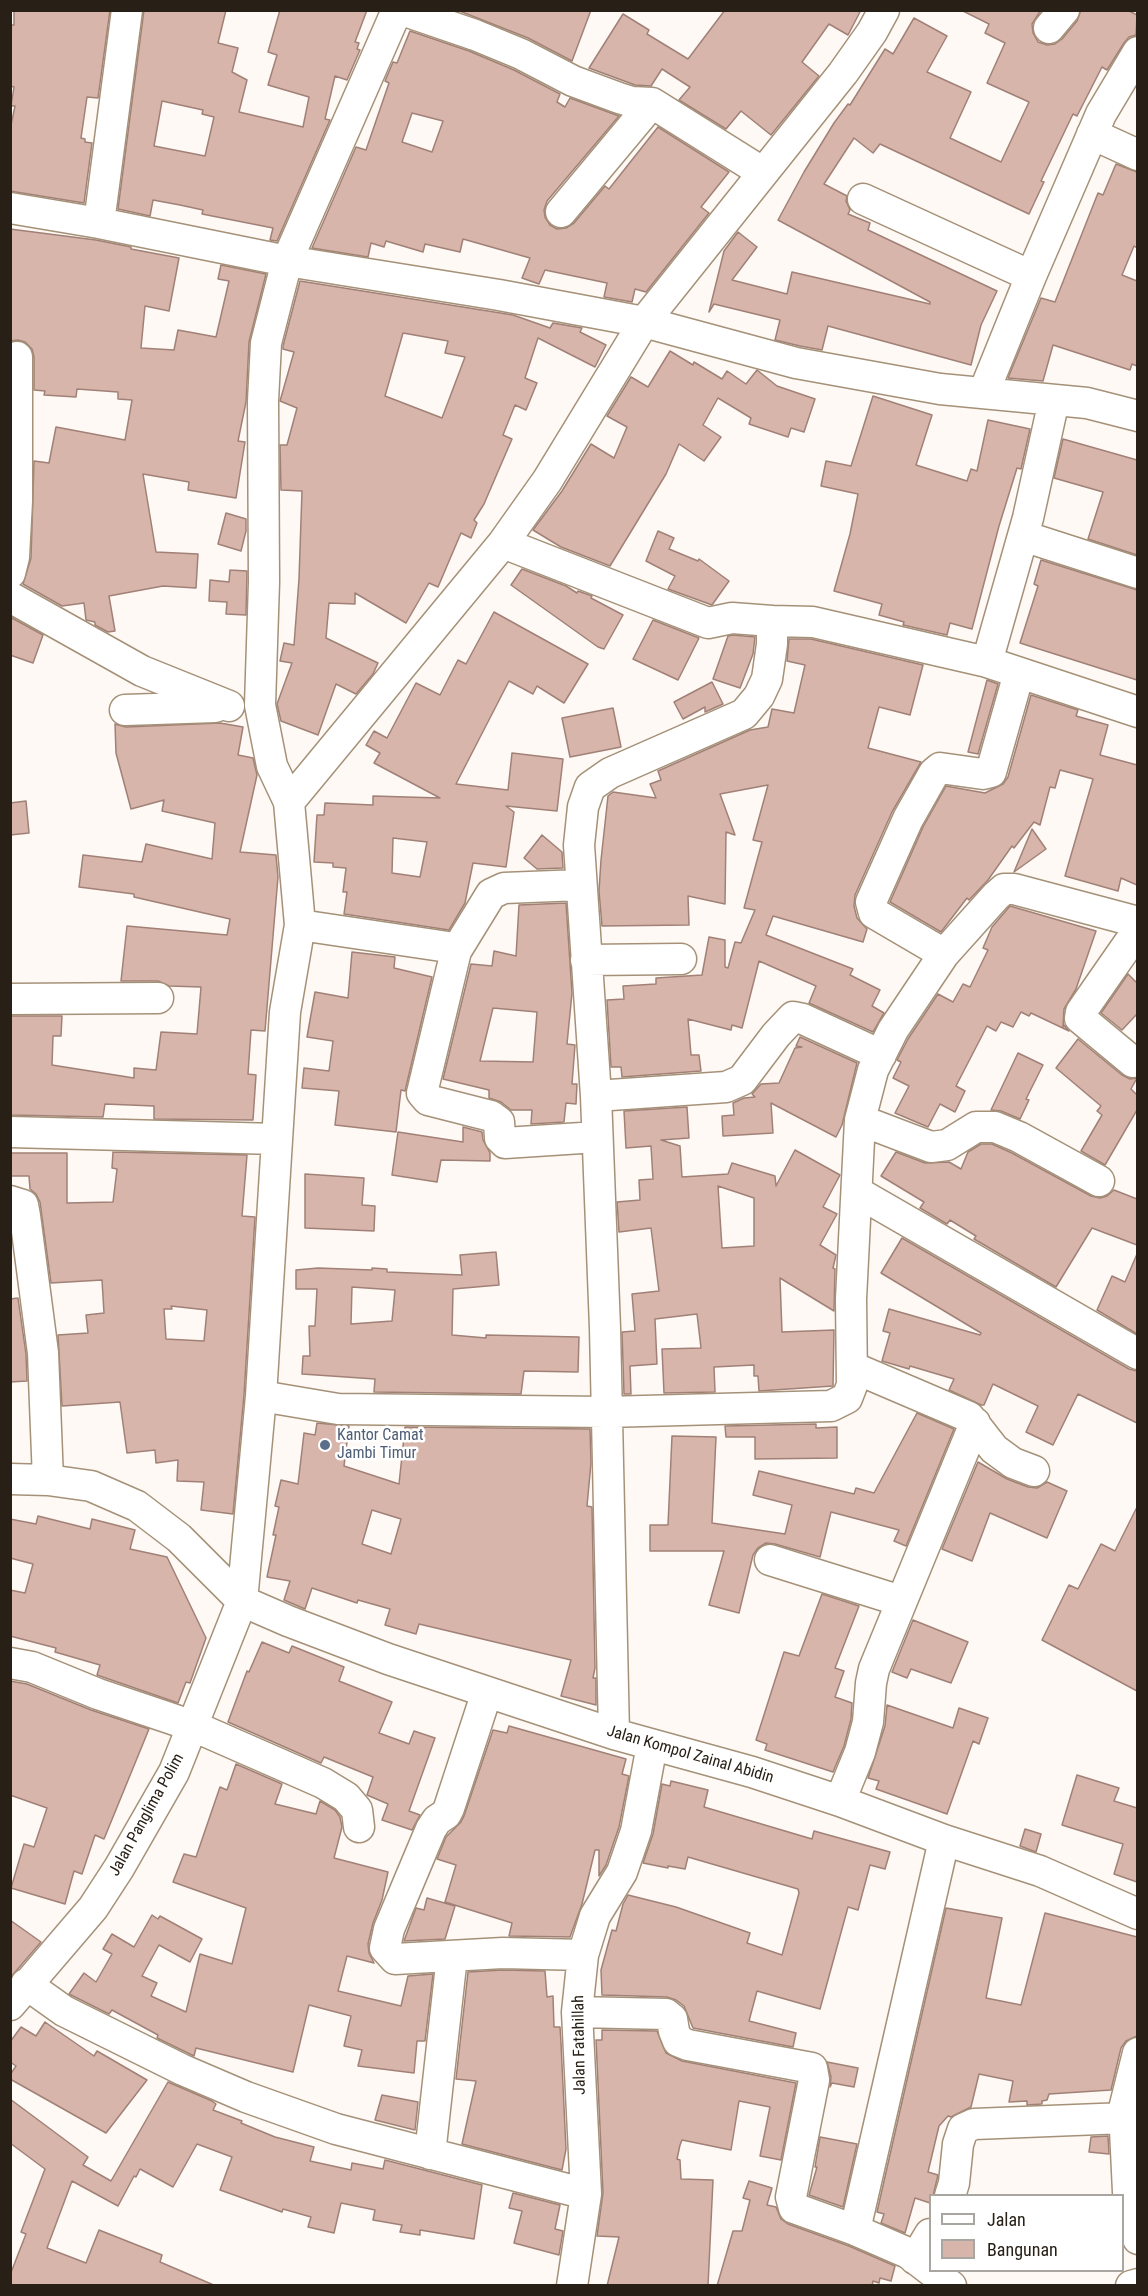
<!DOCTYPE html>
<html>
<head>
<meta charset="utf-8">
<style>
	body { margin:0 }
	#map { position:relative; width:1148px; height:2296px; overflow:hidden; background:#fef9f4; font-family:"Roboto Condensed",sans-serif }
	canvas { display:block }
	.frame { position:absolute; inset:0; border:12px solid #282016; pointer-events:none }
	.legend { position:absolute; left:929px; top:2194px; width:195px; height:78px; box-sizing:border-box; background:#fff; border:2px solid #a9a6a2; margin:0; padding:8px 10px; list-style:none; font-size:18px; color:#282016 }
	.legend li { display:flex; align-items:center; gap:12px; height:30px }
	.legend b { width:30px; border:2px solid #a9a6a2 }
</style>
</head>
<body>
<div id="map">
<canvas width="1148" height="2296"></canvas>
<div class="frame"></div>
<ul class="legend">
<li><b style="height:8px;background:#fff"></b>Jalan</li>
<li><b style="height:16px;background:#d7b5aa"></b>Bangunan</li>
</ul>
</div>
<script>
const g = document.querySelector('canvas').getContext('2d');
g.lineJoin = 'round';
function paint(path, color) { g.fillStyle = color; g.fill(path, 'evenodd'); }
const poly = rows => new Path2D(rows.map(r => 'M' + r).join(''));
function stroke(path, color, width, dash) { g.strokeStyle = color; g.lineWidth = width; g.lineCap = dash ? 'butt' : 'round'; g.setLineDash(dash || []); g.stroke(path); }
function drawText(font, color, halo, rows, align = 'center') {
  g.font = font + ' "Roboto Condensed",sans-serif'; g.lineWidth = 5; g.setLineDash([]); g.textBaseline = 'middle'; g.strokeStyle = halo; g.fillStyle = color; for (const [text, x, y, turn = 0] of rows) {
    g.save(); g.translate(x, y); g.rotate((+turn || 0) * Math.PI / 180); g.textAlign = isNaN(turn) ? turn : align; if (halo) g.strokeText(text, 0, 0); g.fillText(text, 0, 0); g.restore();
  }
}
const building = poly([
	[14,10,110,10,98,98,87,97,81,138,85,139,85,142,92,143,84,203,10,191,10,130,15,106,11,106,14,87,10,86,10,25,14,25,14,10],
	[144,10,226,10,218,43,238,48,232,72,247,80,239,112,303,127,309,97,268,85,277,55,268,52,280,10,367,10,355,42,359,43,357,49,360,50,347,80,335,76,325,119,330,120,277,241,270,240,273,228,202,214,203,210,180,205,153,200,150,216,118,209,144,10],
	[162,101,203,110,202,114,214,117,205,156,154,146,162,101],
	[457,10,591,10,572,61,528,38,457,10],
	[725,10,861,10,848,35,829,24,802,62,819,76,771,135,741,111,726,129,679,100,690,87,662,69,651,86,635,85,589,68,623,14,649,30,647,34,688,59,725,10],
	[961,10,1041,10,1032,24,1033,33,1038,42,1047,45,1055,44,1062,39,1077,21,1081,10,1127,10,1137,15,1136,35,1129,37,1124,43,1107,70,1102,67,1077,116,1073,114,1041,181,1044,182,1029,214,880,144,873,153,854,138,824,184,847,196,846,201,850,210,848,214,870,223,868,230,997,291,981,325,971,365,828,326,822,350,800,346,775,340,780,320,714,304,709,312,724,251,738,232,757,247,732,280,787,294,792,272,930,304,930,302,778,220,804,172,834,123,848,104,850,105,885,49,893,54,914,18,947,36,927,72,971,92,950,138,1001,162,1029,102,987,83,1005,43,985,33,989,24,961,10],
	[410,31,469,51,514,70,560,94,557,102,565,107,570,98,619,116,547,201,544,210,545,217,550,225,557,229,566,228,574,223,605,186,609,189,658,127,729,172,701,207,709,213,646,292,635,289,632,302,604,297,607,283,545,270,539,284,522,278,530,258,463,239,460,252,425,244,423,252,386,241,384,247,371,243,368,257,312,248,356,147,366,150,389,83,385,81,393,62,397,63,410,31],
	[412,113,443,121,432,152,402,142,412,113],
	[1116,164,1137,172,1137,248,1134,246,1122,275,1137,281,1137,366,1132,364,1130,370,1053,345,1043,381,1008,378,1041,298,1055,302,1098,193,1103,195,1116,164],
	[10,229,96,240,131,247,131,249,179,258,169,311,145,306,141,348,174,350,178,330,216,337,229,281,218,279,221,265,266,274,249,342,246,402,238,441,245,442,236,498,188,490,189,482,143,474,156,552,198,554,196,588,163,586,109,596,115,631,108,632,95,625,95,622,86,620,84,603,62,606,23,584,31,558,34,461,49,463,56,427,125,440,132,400,118,399,118,392,77,389,76,397,44,395,45,391,34,390,34,357,32,349,25,342,18,340,10,341,10,229],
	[300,281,513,315,550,328,553,323,582,328,580,332,606,345,595,367,538,338,525,378,537,383,526,410,515,405,503,435,512,439,484,504,474,520,477,523,471,538,461,533,438,587,429,583,406,623,355,593,355,604,329,603,326,638,378,663,373,674,356,694,336,684,318,735,281,721,277,704,292,663,280,661,284,643,294,645,299,579,302,491,281,490,280,445,287,445,297,408,280,401,294,352,283,349,283,346,300,281],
	[403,333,448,341,445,353,465,357,442,418,385,396,403,333],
	[670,351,693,365,694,362,722,379,727,371,746,384,757,370,777,386,815,399,804,432,791,428,788,437,749,424,751,418,718,398,703,425,721,437,704,461,679,444,666,474,610,566,561,547,533,530,562,491,591,444,614,458,627,427,607,416,631,377,648,387,670,351],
	[873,396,932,415,916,465,967,481,971,469,977,471,988,420,1030,429,1021,469,1017,468,999,526,972,629,950,623,947,635,903,625,904,622,879,615,882,604,834,591,850,534,858,494,821,486,826,461,851,466,873,396],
	[1063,439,1137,460,1137,555,1088,539,1103,492,1054,478,1063,439],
	[226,513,246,519,246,531,241,551,218,544,226,513],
	[658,531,674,538,669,549,698,561,699,559,729,581,712,605,668,589,675,576,646,561,658,531],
	[1041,560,1137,590,1137,680,1020,643,1038,586,1034,584,1041,560],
	[522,569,566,586,577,593,578,591,592,596,591,598,623,615,604,649,598,647,511,585,522,569],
	[230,570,247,571,246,615,226,614,227,602,209,601,210,580,229,582,230,570],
	[494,612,588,664,564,703,537,686,533,694,509,681,456,784,508,790,512,753,563,759,557,811,506,806,514,812,506,867,473,863,465,903,449,930,344,914,347,892,343,892,346,868,333,867,333,863,314,862,317,815,324,815,325,803,373,805,373,796,440,798,374,763,380,753,366,745,374,731,387,738,416,683,440,695,458,660,466,664,494,612],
	[393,838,427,842,420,877,392,873,393,838],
	[12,618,43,635,33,663,10,655,10,623,12,618],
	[653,620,699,638,678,680,633,659,653,620],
	[733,635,755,637,753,654,740,688,713,679,728,636,733,635],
	[789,639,811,639,923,665,910,715,879,707,868,748,921,762,892,812,855,895,854,906,857,918,867,929,863,942,773,916,766,935,853,969,850,975,880,990,872,1006,884,1013,873,1032,809,1003,816,986,759,961,742,1028,732,1025,731,1030,688,1019,691,1055,699,1055,701,1071,622,1077,621,1067,611,1067,607,1000,624,999,623,986,656,984,656,978,702,975,709,937,725,940,725,967,728,968,735,942,741,943,755,910,744,908,762,842,753,840,768,785,720,794,735,835,726,832,725,904,688,896,689,925,602,926,599,891,601,860,608,796,613,792,656,798,650,784,661,780,658,771,750,730,768,727,772,709,794,713,805,665,787,661,789,639],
	[987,680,998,684,978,754,968,752,987,680],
	[712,682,723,704,705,712,705,707,683,719,674,702,712,682],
	[1031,695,1078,710,1076,716,1108,725,1100,755,1137,765,1137,885,1121,878,1118,891,1065,876,1093,779,1060,770,1055,788,1050,787,1040,825,1034,822,1014,848,1012,846,988,880,969,900,967,898,941,932,890,902,923,827,946,786,985,793,1003,784,1008,777,1031,695],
	[613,708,621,747,570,757,562,718,613,708],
	[220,723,243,727,238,755,253,758,257,775,240,852,276,855,278,877,265,1031,251,1030,248,1074,256,1075,253,1120,154,1119,154,1106,105,1104,103,1117,10,1115,10,1016,62,1016,61,1036,53,1036,52,1065,134,1078,134,1068,156,1070,161,1032,197,1034,201,987,169,986,158,981,121,981,127,926,227,935,230,919,134,897,134,894,79,887,83,855,142,862,146,844,212,859,215,823,162,811,164,800,131,809,116,753,115,724,126,727,220,723],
	[26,801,29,833,10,835,10,803,26,801],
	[1032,829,1046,849,1014,872,1032,829],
	[542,835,562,852,563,868,537,869,524,858,542,835],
	[566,903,572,993,567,1044,575,1045,572,1084,577,1084,576,1104,566,1103,564,1122,531,1124,532,1110,511,1110,501,1102,489,1098,489,1090,443,1079,471,964,492,966,494,951,516,956,519,905,566,903],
	[493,1008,537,1012,533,1062,480,1061,493,1008],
	[1010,906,1096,931,1076,989,1064,1009,1063,1027,1064,1025,1069,1031,1031,1013,1029,1016,1021,1012,1013,1027,1001,1022,996,1031,987,1026,956,1086,965,1091,955,1112,940,1104,928,1127,895,1113,909,1086,893,1078,901,1062,897,1060,908,1039,938,994,953,1002,963,984,970,987,988,950,983,948,992,927,1010,906],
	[352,952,395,957,394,968,432,977,405,1091,401,1090,396,1132,335,1125,339,1091,302,1088,304,1068,329,1071,333,1041,307,1037,315,992,348,998,352,952],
	[1128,974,1137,983,1137,1014,1122,1030,1101,1013,1128,974],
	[800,1037,857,1063,842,1125,836,1137,771,1103,773,1133,723,1136,722,1116,734,1115,733,1103,744,1098,755,1097,752,1094,761,1084,779,1083,795,1048,802,1047,796,1046,800,1037],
	[1078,1039,1122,1075,1130,1079,1137,1078,1131,1089,1137,1095,1137,1110,1105,1165,1081,1151,1102,1115,1097,1111,1101,1106,1056,1068,1078,1039],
	[1018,1053,1043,1065,1026,1099,1029,1100,1020,1119,1001,1111,991,1110,1018,1053],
	[687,1107,689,1138,661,1140,680,1146,682,1177,728,1174,732,1163,775,1176,776,1186,795,1150,840,1175,823,1207,837,1214,820,1245,836,1255,833,1268,835,1269,834,1311,780,1278,782,1332,834,1330,833,1386,759,1391,758,1376,754,1376,754,1365,714,1367,715,1392,664,1393,662,1349,701,1348,697,1314,655,1319,657,1364,630,1366,631,1394,624,1394,622,1332,635,1331,632,1294,659,1291,651,1228,619,1232,617,1202,640,1200,639,1180,653,1179,651,1146,626,1148,624,1111,687,1107],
	[718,1186,754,1198,754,1246,722,1248,718,1186],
	[463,1127,482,1132,483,1140,490,1153,490,1161,441,1160,437,1182,392,1175,398,1132,463,1142,463,1127],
	[981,1144,992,1144,1012,1153,1091,1196,1100,1198,1107,1196,1114,1190,1137,1199,1137,1245,1092,1228,1056,1287,974,1239,976,1236,950,1220,947,1224,920,1208,924,1202,881,1176,896,1152,925,1163,949,1162,961,1169,968,1152,981,1144],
	[113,1152,247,1155,242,1216,255,1217,244,1395,233,1514,201,1510,204,1482,177,1481,178,1460,156,1463,155,1450,127,1453,120,1402,62,1406,58,1335,88,1333,86,1315,104,1313,102,1280,51,1283,40,1202,36,1194,30,1189,29,1176,10,1176,10,1153,67,1153,67,1203,113,1202,117,1169,112,1168,113,1152],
	[171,1306,207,1310,204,1341,166,1339,164,1309,172,1309,171,1306],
	[305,1174,364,1178,362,1205,375,1206,374,1231,305,1228,305,1174],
	[902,1238,1129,1369,1137,1371,1137,1423,1078,1394,1053,1445,1026,1432,1038,1406,993,1384,984,1405,981,1405,949,1390,954,1379,910,1366,909,1369,882,1361,890,1333,883,1331,889,1309,980,1335,981,1333,881,1273,902,1238],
	[496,1252,499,1285,453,1289,452,1335,486,1338,486,1335,579,1337,578,1372,524,1371,521,1394,374,1392,375,1379,302,1374,303,1356,310,1356,309,1326,315,1326,317,1289,296,1289,296,1270,318,1268,372,1270,372,1268,387,1269,387,1272,462,1275,460,1255,496,1252],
	[352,1287,395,1290,392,1321,351,1324,352,1287],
	[1137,1254,1137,1334,1097,1310,1112,1276,1125,1282,1137,1254],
	[18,1298,26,1354,27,1381,10,1382,10,1299,18,1298],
	[917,1413,954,1429,906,1546,894,1541,899,1530,831,1512,820,1557,775,1544,766,1543,758,1548,753,1555,739,1613,709,1605,724,1551,650,1551,650,1525,668,1525,672,1436,716,1437,712,1523,785,1534,792,1505,753,1495,759,1471,854,1494,856,1488,874,1493,917,1413],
	[317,1423,349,1426,344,1466,399,1484,405,1427,590,1429,591,1463,587,1506,592,1507,595,1668,593,1678,596,1678,596,1705,561,1696,571,1660,419,1624,416,1634,385,1625,390,1609,358,1600,357,1603,312,1588,305,1609,284,1600,290,1581,267,1577,276,1535,273,1535,279,1507,275,1506,281,1480,298,1484,304,1433,315,1435,317,1423],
	[372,1510,401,1519,391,1554,362,1544,372,1510],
	[816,1424,816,1428,837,1427,837,1458,755,1459,755,1437,726,1437,725,1426,816,1424],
	[978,1462,1007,1479,1028,1487,1037,1488,1047,1482,1067,1491,1047,1538,990,1513,972,1561,942,1549,978,1462],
	[1137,1507,1137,1691,1042,1640,1069,1585,1078,1589,1101,1544,1115,1551,1137,1507],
	[38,1516,90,1529,92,1519,135,1530,130,1549,167,1557,206,1638,190,1683,186,1682,178,1703,97,1675,100,1665,55,1652,56,1648,10,1636,10,1590,25,1593,33,1564,10,1558,10,1519,36,1524,38,1516],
	[822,1594,859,1606,835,1668,844,1671,835,1697,852,1703,851,1719,844,1746,833,1772,765,1750,767,1744,756,1740,784,1652,799,1656,822,1594],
	[913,1620,968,1642,951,1683,911,1669,907,1678,892,1672,913,1620],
	[262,1642,289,1653,292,1646,344,1667,339,1681,392,1702,379,1733,409,1744,414,1731,435,1738,409,1811,420,1815,412,1830,382,1820,388,1804,367,1795,373,1777,324,1757,321,1763,228,1722,247,1671,249,1672,262,1642],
	[10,1681,27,1684,91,1710,149,1729,104,1839,95,1835,82,1874,74,1871,65,1904,11,1888,24,1844,34,1847,47,1808,10,1795,10,1681],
	[887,1705,953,1728,959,1708,988,1718,979,1744,973,1741,947,1814,876,1789,879,1781,868,1778,885,1726,887,1705],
	[509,1726,626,1759,622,1774,629,1776,619,1827,606,1865,599,1876,599,1850,595,1850,582,1904,570,1937,509,1936,512,1923,445,1902,456,1865,437,1859,446,1837,461,1822,464,1816,493,1730,507,1733,509,1726],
	[236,1764,282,1784,275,1804,316,1814,320,1801,335,1810,340,1817,342,1827,334,1858,388,1872,382,1900,373,1923,368,1944,369,1953,374,1963,347,1956,338,1991,401,2006,408,1976,433,1974,425,2041,417,2041,414,2073,358,2066,362,2050,344,2046,351,2016,309,2005,293,2072,196,2048,194,2056,157,2038,158,2035,112,2010,109,2014,69,1994,84,1973,96,1982,112,1954,103,1949,112,1934,134,1947,152,1915,158,1919,160,1916,202,1939,190,1962,159,1945,142,1976,157,1983,151,1996,186,2012,200,1954,232,1964,246,1908,173,1882,184,1854,196,1857,220,1787,227,1790,236,1764],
	[1077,1775,1119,1788,1114,1801,1137,1808,1137,1882,1114,1874,1123,1844,1062,1825,1077,1775],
	[671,1781,708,1790,704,1807,812,1839,814,1831,890,1852,885,1869,870,1865,858,1910,848,1907,820,2009,757,1991,749,2021,796,2033,793,2047,693,2028,684,2006,676,2000,667,1997,602,1995,601,1970,612,1930,616,1931,623,1904,628,1895,676,1907,750,1933,747,1943,782,1955,799,1893,798,1889,688,1857,685,1869,668,1866,668,1868,643,1863,653,1834,662,1784,670,1786,671,1781],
	[1025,1829,1041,1834,1036,1852,1020,1846,1025,1829],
	[427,1898,455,1906,445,1939,404,1941,416,1908,424,1910,427,1898],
	[946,1908,1002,1918,986,1998,1021,2005,1045,1913,1137,1937,1137,2036,1126,2041,1121,2048,1111,2090,1049,2094,1047,2100,1042,2101,1042,2104,1027,2105,1027,2101,1009,2102,1013,2081,979,2074,971,2107,951,2117,948,2116,939,2126,928,2172,938,2175,933,2196,930,2196,930,2203,915,2198,905,2233,881,2223,884,2214,877,2212,946,1908],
	[10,1920,41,1942,10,1978,10,1920],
	[503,1970,545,1971,547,1997,553,1996,554,2027,560,2027,561,2043,566,2149,562,2170,462,2144,476,2081,456,2079,468,1972,503,1970],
	[45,2022,94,2056,97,2051,147,2080,106,2133,10,2079,10,2075,16,2066,10,2062,10,2042,21,2027,36,2036,45,2022],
	[602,2030,657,2031,666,2053,682,2061,796,2083,781,2160,760,2156,770,2107,739,2101,731,2150,682,2140,680,2145,677,2159,680,2160,681,2179,713,2180,708,2286,607,2286,619,2237,597,2236,603,2193,596,2040,602,2040,602,2030],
	[827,2062,858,2068,854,2087,832,2083,830,2087,831,2077,827,2062],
	[168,2082,212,2101,216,2104,213,2110,242,2121,241,2123,275,2137,314,2147,310,2161,351,2170,352,2163,383,2169,385,2160,482,2185,474,2239,420,2230,420,2235,400,2232,402,2225,373,2220,375,2210,341,2203,334,2233,308,2227,311,2217,283,2209,282,2212,220,2190,232,2157,197,2144,173,2187,140,2169,136,2177,134,2176,118,2206,72,2181,47,2248,86,2263,99,2230,162,2255,160,2262,216,2286,10,2286,10,2275,26,2234,21,2232,45,2169,10,2143,10,2099,88,2157,83,2165,111,2181,168,2082],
	[382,2095,418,2102,415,2130,375,2120,382,2095],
	[1108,2136,1109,2154,1089,2152,1091,2137,1108,2136],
	[820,2137,857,2144,843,2207,809,2195,817,2167,815,2167,820,2137],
	[749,2181,772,2188,767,2205,776,2207,781,2219,788,2224,849,2246,895,2266,891,2281,880,2278,879,2283,873,2281,872,2286,717,2286,733,2231,742,2231,750,2200,743,2198,749,2181],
	[513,2193,560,2205,555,2229,563,2231,559,2255,514,2243,522,2211,509,2208,513,2193]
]);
const minor = poly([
	[402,10,475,35,521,54,573,81,619,98,632,102,652,103,762,172],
	[1049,28,1064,10],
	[1092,134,1138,155],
	[863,199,1031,276],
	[10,208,99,223,287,261,499,295,644,322,796,363,940,389,1087,403,1138,416],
	[561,212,652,103],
	[99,223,127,10],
	[984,392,1031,276,1101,114,1138,52],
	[1023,536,1138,573],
	[503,543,708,623,732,618,772,621],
	[10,573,14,557,17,501,17,357],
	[10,597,142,671,229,706],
	[987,662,1028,518,1054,400],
	[125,710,215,707],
	[289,802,503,543,547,481,644,322,843,73,872,32,884,10],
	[300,925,448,947,456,951,422,1093,428,1100,491,1116,499,1122,500,1138,505,1143,597,1137],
	[456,951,491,894,504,888,580,885],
	[944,954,874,913,871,902,908,819,934,773,940,768,983,774,991,772,1019,673],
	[586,960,681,959],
	[10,999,158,998],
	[1133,1062,1080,1018,1081,1012,1138,930],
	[596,1096,726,1087,742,1080,776,1035,793,1017,803,1019,881,1055],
	[860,1120,931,1147,947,1145,976,1127,995,1127,1019,1137,1099,1181],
	[10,1132,277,1139],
	[857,1192,1138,1354],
	[10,1201,23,1205,25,1216,43,1353,48,1480],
	[852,1367,969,1417,994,1449,1013,1463,1034,1471],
	[261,1396,338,1409,606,1412,831,1406,847,1398,852,1385,851,1299,860,1120,873,1070,893,1030,944,954,996,896,1004,889,1014,889,1138,922],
	[10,1479,48,1480,91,1486,137,1506,179,1538,242,1601,288,1621,388,1659,614,1734,752,1772,840,1801,944,1840,1040,1871,1138,1914],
	[770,1560,901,1601],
	[10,1663,32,1667,98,1694,193,1726,323,1783,346,1797,357,1810,359,1827],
	[487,1692,449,1808,446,1814,437,1820,431,1829,389,1929,385,1948,395,1959,503,1953,583,1955],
	[614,1734,605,1328,596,1096,579,845,583,807,590,787,610,773,744,714,759,696,767,679,772,644,772,621,813,622,987,662,1138,712],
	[840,1801,860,1752,868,1722,871,1683,874,1669,975,1423],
	[944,1840,855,2230,908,2253,951,2286],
	[26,1984,64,2011,183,2070,246,2097,336,2129,586,2194],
	[10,2005,93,1908,119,1868,174,1772,242,1601,261,1396,285,1012,300,925,289,802,272,766,260,705,264,582,263,401,266,343,287,261,397,10],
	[577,2012,666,2014,672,2019,674,2031,678,2041,688,2045,812,2068,814,2080,791,2197,794,2208,855,2230],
	[1138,2053,1124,2109,1128,2192,1138,2239],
	[430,2154,452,1956],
	[950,2196,954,2183,958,2144,963,2129,974,2124,1125,2118],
	[915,2259,930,2234],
	[572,2286,586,2194,577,2012,583,1955,595,1916,622,1872,636,1831,652,1745],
	[1131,2286,1138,2284]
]);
const markers = [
	[325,1445,6,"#5c6f8a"]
];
const serviceNames = [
	["Kantor Camat",337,1436],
	["Jambi Timur",337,1454]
];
const streetNames = [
	["Jalan Kompol Zainal Abidin",690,1755,16],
	["Jalan Panglima Polim",147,1815,-61],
	["Jalan Fatahillah",580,2045,-91]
];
paint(building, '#d7b5aa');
stroke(building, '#a18177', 1.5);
stroke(minor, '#a59178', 33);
stroke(minor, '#fff', 30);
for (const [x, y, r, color] of markers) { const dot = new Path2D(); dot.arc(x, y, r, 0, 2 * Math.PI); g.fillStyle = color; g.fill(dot); stroke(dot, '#fff', 2); }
drawText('16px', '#4e5e75', '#fff', serviceNames, 'left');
drawText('16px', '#282016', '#fff', streetNames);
</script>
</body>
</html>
